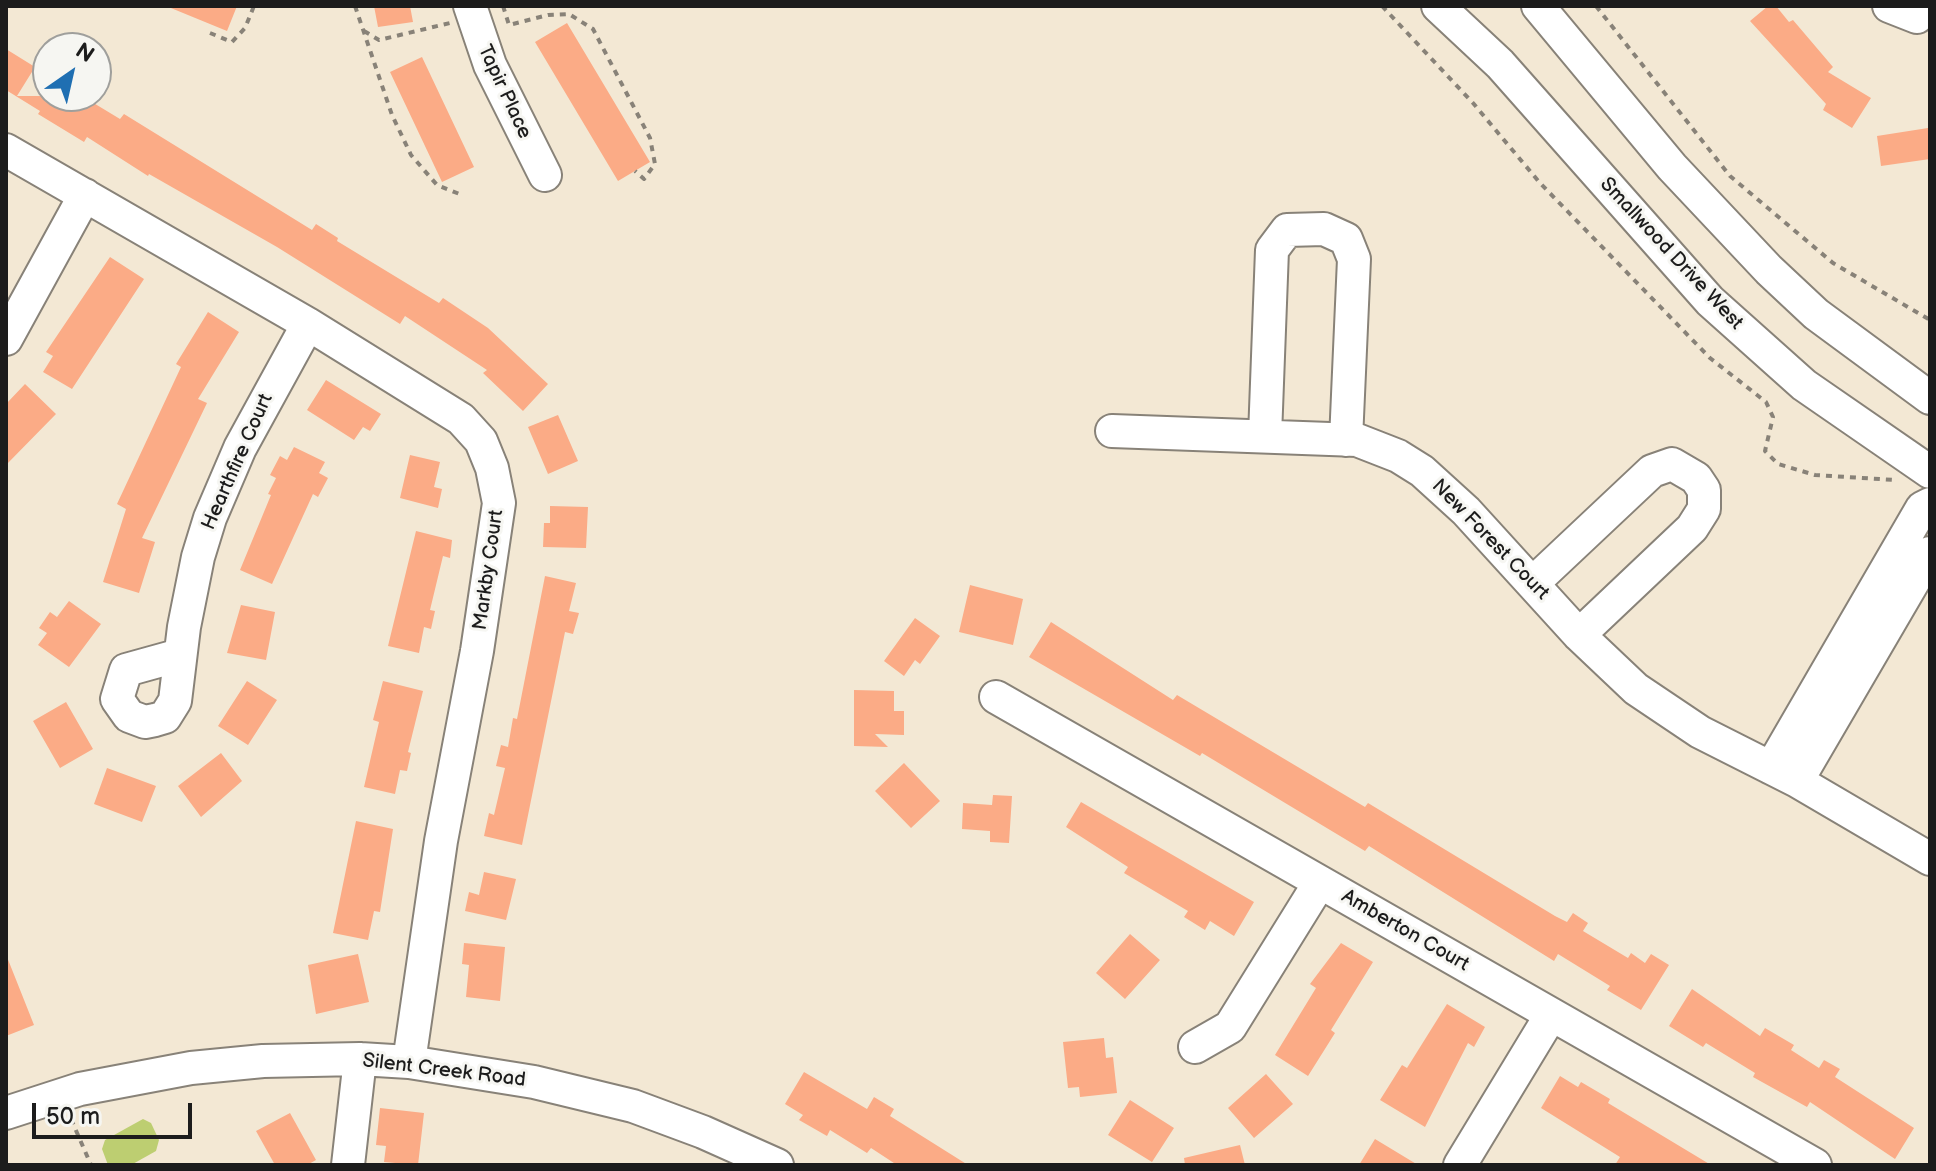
<!DOCTYPE html>
<html>
<head>
<meta charset="utf-8">
<style>
	body { margin:0 }
	#map { position:relative; width:1936px; height:1171px; overflow:hidden; background:#f3e8d4; font-family:"Balsamiq Sans",sans-serif }
	canvas { display:block }
	.frame { position:absolute; inset:0; border:8px solid #1c1c1c; pointer-events:none }
	.north { position:absolute; left:32px; top:32px; width:80px; height:80px; box-sizing:border-box; background:#f6f6f2; border:2px solid #9f9f9c; border-radius:50%; rotate:34deg; font-size:22px; font-weight:700; line-height:32px; text-align:center; color:#1c1c1c }
	.north::after { content:''; display:block; margin:auto; width:28px; height:36px; background:#1f6fb2; clip-path:polygon(50% 0,100% 100%,50% 72%,0 100%) }
	.scale { position:absolute; left:32px; top:1103px; width:160px; height:36px; box-sizing:border-box; border:4px solid #1c1c1c; border-top:0; padding-left:10px; font-size:24px; line-height:28px; white-space:nowrap; color:#1c1c1c; -webkit-text-stroke:6px #f6f6f2; paint-order:stroke }
</style>
</head>
<body>
<div id="map">
<canvas width="1936" height="1171"></canvas>
<div class="frame"></div>
<div class="north">N</div>
<div class="scale">50 m</div>
</div>
<script>
const g = document.querySelector('canvas').getContext('2d');
g.lineJoin = 'round';
function paint(path, color) { g.fillStyle = color; g.fill(path, 'evenodd'); }
const poly = rows => new Path2D(rows.map(r => 'M' + r).join(''));
function stroke(path, color, width, dash) { g.strokeStyle = color; g.lineWidth = width; g.lineCap = dash ? 'butt' : 'round'; g.setLineDash(dash || []); g.stroke(path); }
function drawText(font, color, halo, rows, align = 'center') {
  g.font = font + ' "Balsamiq Sans",sans-serif'; g.lineWidth = 6; g.setLineDash([]); g.textBaseline = 'middle'; g.strokeStyle = halo; g.fillStyle = color; for (const [text, x, y, turn = 0] of rows) {
    g.save(); g.translate(x, y); g.rotate((+turn || 0) * Math.PI / 180); g.textAlign = isNaN(turn) ? turn : align; if (halo) g.strokeText(text, 0, 0); g.fillText(text, 0, 0); g.restore();
  }
}
const green = poly([
	[143,1119,151,1123,159,1140,156,1151,131,1165,108,1165,102,1149,105,1140]
]);
const building = poly([
	[166,6,237,6,227,31],
	[374,6,410,6,413,22,378,27],
	[1768,6,1776,6,1789,22,1793,20,1833,67,1828,72,1871,98,1852,128,1823,110,1826,104,1750,21],
	[567,23,650,162,618,181,535,42],
	[6,49,35,67,17,96,82,96,120,119,124,114,312,230,316,224,338,238,337,241,439,303,443,298,488,328,548,384,523,411,483,373,487,370,405,316,400,324,277,247,149,174,148,176,87,137,84,142,38,114,40,111,6,90],
	[422,57,474,167,442,182,390,72],
	[1928,128,1930,159,1881,166,1877,136],
	[110,257,144,279,72,389,43,372,53,356,46,352],
	[208,312,239,332,198,399,207,403,142,538,155,542,139,593,103,582,126,509,117,504,181,367,176,364],
	[326,380,381,414,370,431,363,427,354,440,307,410],
	[25,384,56,414,6,465,6,404],
	[558,415,578,461,548,474,528,427],
	[294,447,325,462,319,473,328,478,318,497,313,494,272,584,240,570,271,495,268,494,276,478,270,475,280,456,287,460],
	[410,455,440,462,434,487,442,489,438,508,400,498],
	[550,506,588,507,586,548,543,547,544,523,550,523],
	[416,531,452,540,450,558,443,556,430,610,435,611,431,629,424,627,419,653,388,646],
	[545,576,576,583,569,611,579,613,573,634,565,632,522,845,484,836,489,813,494,815,505,768,496,766,501,745,508,747,513,718,517,719],
	[970,585,1023,599,1013,645,959,632],
	[69,601,101,624,69,667,38,645,47,633,39,628,50,612,57,617],
	[241,605,275,612,266,660,227,653],
	[915,618,940,636,920,664,915,660,904,676,884,661],
	[1051,622,1173,700,1177,695,1365,807,1368,803,1555,916,1567,922,1573,913,1588,923,1583,931,1628,958,1631,953,1645,963,1651,954,1669,965,1641,1010,1607,990,1610,986,1558,954,1554,961,1369,846,1365,851,1202,753,1200,756,1029,657],
	[247,681,277,700,248,745,218,726],
	[383,681,423,691,408,752,411,753,407,771,400,770,395,794,364,787,379,722,373,720],
	[854,690,894,691,894,711,904,711,904,735,875,734,888,747,854,746],
	[66,702,93,749,60,768,33,721],
	[221,753,242,781,201,817,178,786],
	[904,763,940,801,911,828,875,791],
	[107,768,156,786,142,822,94,804],
	[993,795,1012,796,1009,843,990,842,990,831,962,829,963,803,992,805],
	[1081,802,1254,902,1234,936,1210,921,1205,930,1184,917,1188,911,1124,873,1128,867,1066,827],
	[356,821,393,829,380,912,374,911,368,940,333,933],
	[484,872,516,879,506,920,465,911,469,892,479,895],
	[1130,934,1160,960,1125,999,1096,973],
	[464,943,505,947,500,1001,466,997,469,965,462,964],
	[1341,943,1373,962,1331,1030,1335,1033,1308,1076,1275,1055,1316,988,1310,984],
	[358,954,369,1002,316,1014,308,965],
	[7,957,34,1025,6,1036,6,958],
	[1692,989,1760,1036,1765,1028,1794,1045,1791,1050,1819,1068,1824,1060,1840,1069,1835,1077,1914,1128,1895,1159,1810,1102,1807,1107,1753,1077,1755,1073,1706,1043,1703,1047,1669,1026],
	[1447,1004,1485,1027,1474,1047,1468,1043,1425,1127,1380,1100,1402,1065,1407,1068],
	[1104,1038,1106,1058,1113,1057,1117,1093,1080,1097,1079,1087,1068,1088,1063,1042],
	[804,1072,867,1109,874,1097,894,1109,890,1116,968,1165,897,1165,871,1148,867,1153,830,1130,827,1136,799,1120,803,1115,785,1104],
	[1266,1074,1293,1104,1254,1138,1228,1108],
	[1560,1076,1578,1087,1581,1082,1610,1099,1608,1103,1711,1165,1615,1165,1620,1157,1541,1108],
	[1130,1100,1174,1128,1152,1162,1108,1135],
	[380,1108,424,1113,418,1165,384,1162,386,1146,376,1145],
	[290,1113,316,1160,307,1165,275,1165,256,1131],
	[1375,1139,1418,1165,1359,1165],
	[1240,1145,1245,1165,1185,1165,1184,1158]
]);
const path = poly([
	[355,6,392,115,411,155,437,185,462,195],
	[503,6,509,25,548,15,569,14,593,29,650,138,655,164,644,179,635,171],
	[1382,6,1473,103,1540,183,1710,358,1766,402,1773,417,1765,451,1778,464,1815,475,1894,480],
	[1596,6,1730,176,1833,263,1930,320],
	[364,31,379,40,450,23],
	[210,33,232,42,245,28,254,6],
	[71,1119,91,1165]
]);
const minor = poly([
	[470,6,490,65,545,175],
	[1438,6,1500,64,1710,301,1804,385,1930,472],
	[1538,6,1672,167,1769,270,1816,314,1930,398],
	[1889,6,1917,17],
	[6,150,308,324,461,419,481,441,492,468,499,503,477,651,441,841,409,1062],
	[6,339,85,195],
	[1112,431,1357,440,1398,456,1422,471,1466,511,1579,635,1636,689,1700,732,1797,781,1930,859],
	[1265,436,1272,250,1287,230,1324,229,1346,239,1354,259,1346,440],
	[1534,582,1652,471,1672,464,1696,478,1704,490,1704,509,1692,528,1579,635],
	[180,655,126,670,117,699,129,716,145,722,155,720,165,717,175,701,184,627,198,557,210,518,240,448,308,324],
	[996,697,1815,1165],
	[1771,768,1922,508,1930,504],
	[1797,781,1930,553],
	[1195,1047,1230,1027,1320,882],
	[6,1113,80,1089,191,1068,263,1061,360,1059,409,1062,534,1082,633,1106,703,1132,777,1165],
	[348,1165,360,1059],
	[1460,1165,1551,1015]
]);
const streetNames = [
	["Tapir Place",504,92,65],
	["Smallwood Drive West",1671,254,47],
	["Hearthfire Court",238,462,-66],
	["New Forest Court",1490,540,46],
	["Markby Court",489,570,-82],
	["Amberton Court",1405,931,30],
	["Silent Creek Road",444,1071,7]
];
paint(green, '#bdce71');
paint(building, '#fbab86');
stroke(minor, '#888278', 36);
stroke(path, '#888278', 4, [6, 6]);
stroke(minor, '#fff', 32);
drawText('20px', '#1c1c1c', '#f6f6f2', streetNames);
</script>
</body>
</html>
